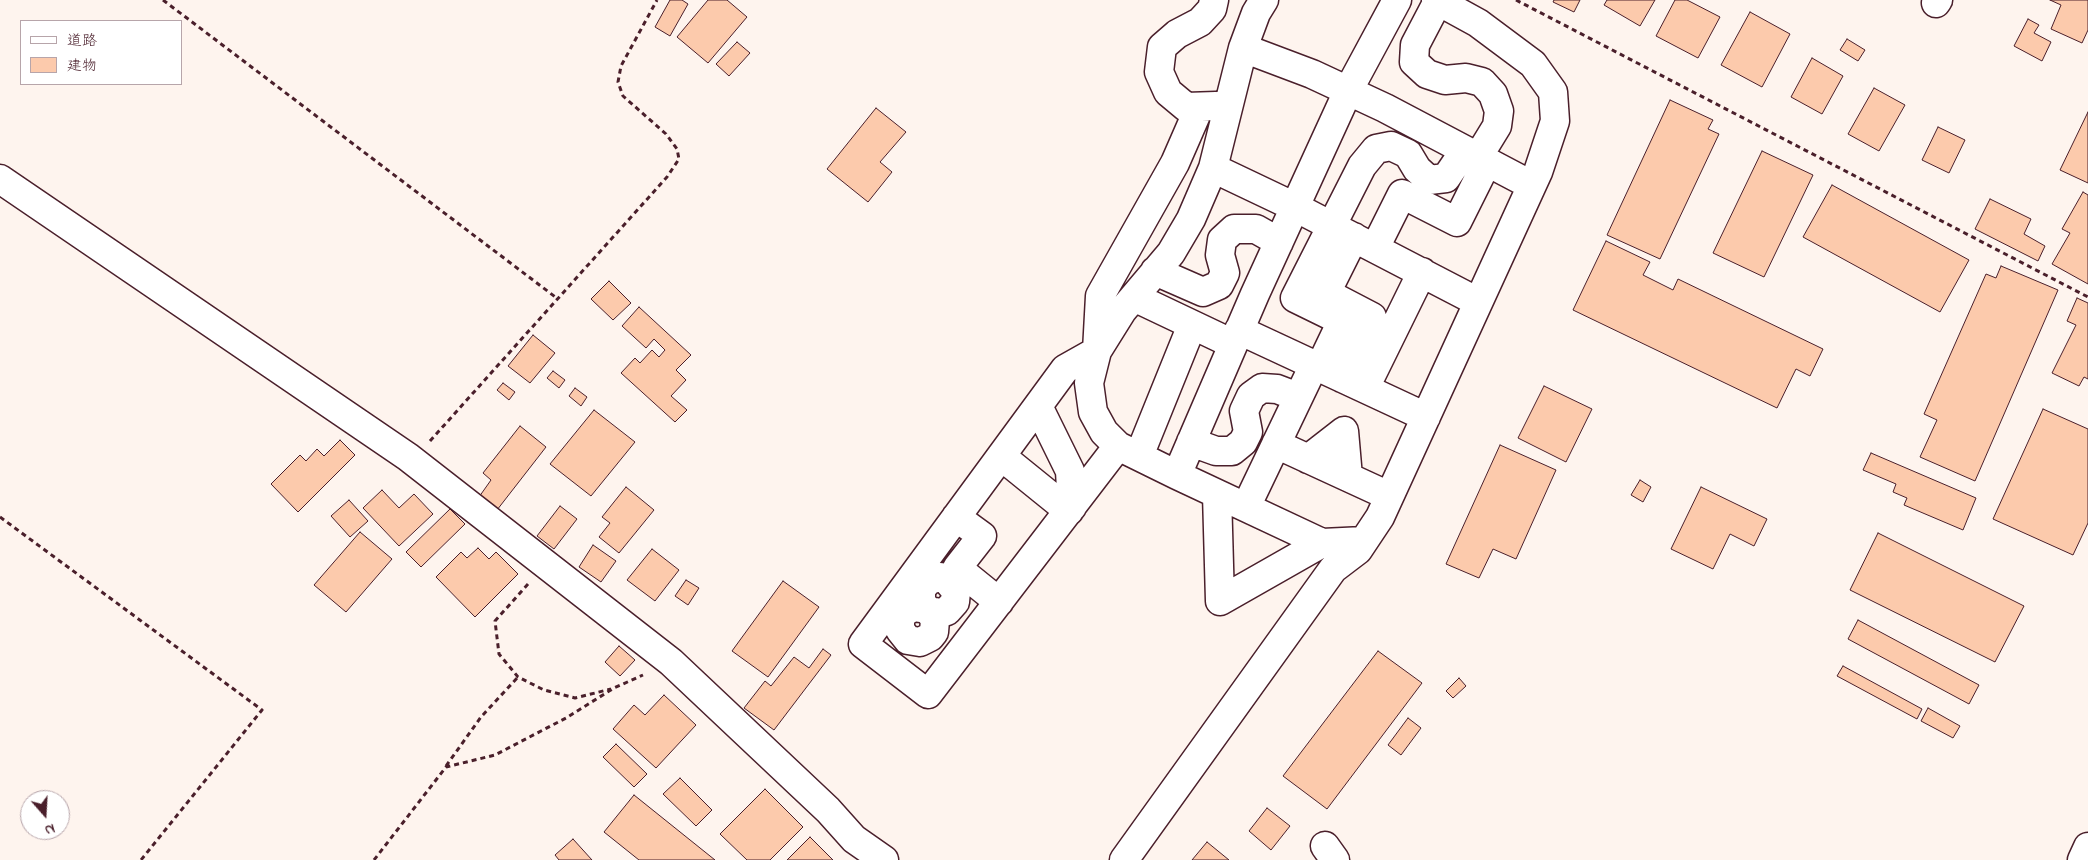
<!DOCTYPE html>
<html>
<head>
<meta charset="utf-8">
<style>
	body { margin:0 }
	#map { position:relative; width:2088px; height:860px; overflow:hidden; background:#fef4ee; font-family:"Indie Flower","Klee One",sans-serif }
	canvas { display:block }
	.legend { position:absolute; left:20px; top:20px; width:162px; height:65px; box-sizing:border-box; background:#fff; border:1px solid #b7a5aa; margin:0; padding:6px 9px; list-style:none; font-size:15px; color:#4a1f2b }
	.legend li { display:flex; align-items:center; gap:10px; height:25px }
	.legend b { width:25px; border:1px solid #b7a5aa }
	.north { position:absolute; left:20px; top:790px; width:50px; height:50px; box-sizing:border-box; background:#fff; border:1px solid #b7a5aa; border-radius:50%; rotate:161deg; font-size:14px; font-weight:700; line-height:20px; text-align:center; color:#4a1f2b }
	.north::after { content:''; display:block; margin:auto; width:18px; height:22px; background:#4a1f2b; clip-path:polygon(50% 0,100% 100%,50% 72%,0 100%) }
</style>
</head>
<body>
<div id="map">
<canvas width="2088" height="860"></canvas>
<ul class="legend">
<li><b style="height:6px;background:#fff"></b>道路</li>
<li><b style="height:14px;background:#fccaac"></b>建物</li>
</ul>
<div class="north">N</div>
</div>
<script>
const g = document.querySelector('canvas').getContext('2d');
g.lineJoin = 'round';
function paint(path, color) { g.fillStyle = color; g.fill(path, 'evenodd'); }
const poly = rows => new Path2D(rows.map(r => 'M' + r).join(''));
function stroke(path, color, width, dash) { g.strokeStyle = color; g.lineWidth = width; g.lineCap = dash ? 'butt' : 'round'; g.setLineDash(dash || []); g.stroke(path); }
const building = poly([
	[670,0,682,0,688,4,670,36,655,27,670,0],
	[708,0,727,0,747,17,708,63,677,37,708,0],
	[1554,0,1580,0,1574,12,1553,2,1554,0],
	[1607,0,1655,0,1640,26,1604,5,1607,0],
	[1675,0,1687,0,1720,17,1698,58,1656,36,1675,0],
	[2050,0,2088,0,2088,30,2082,43,2051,29,2061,5,2050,0],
	[1750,12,1790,34,1762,87,1721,65,1750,12],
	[2028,19,2039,25,2034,33,2051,42,2042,61,2014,46,2028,19],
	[1847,39,1865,50,1858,61,1840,50,1847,39],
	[737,42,750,53,729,76,716,64,737,42],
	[1812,58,1843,76,1822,114,1791,97,1812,58],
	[1874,88,1905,105,1879,151,1848,134,1874,88],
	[1670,100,1713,120,1708,129,1719,134,1660,259,1607,235,1670,100],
	[876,108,906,132,880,162,892,172,868,202,827,169,876,108],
	[2088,112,2088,183,2060,170,2088,112],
	[1938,127,1965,140,1949,173,1922,160,1938,127],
	[1762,151,1813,175,1764,277,1713,253,1762,151],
	[1832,185,1969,260,1940,312,1803,237,1832,185],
	[2083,192,2088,195,2088,284,2052,264,2070,233,2062,229,2083,192],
	[1990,199,2031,219,2024,234,2045,246,2038,261,1975,229,1990,199],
	[1606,241,1650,262,1643,275,1673,290,1678,279,1823,349,1810,376,1796,369,1777,408,1573,310,1606,241],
	[2001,266,2058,290,1975,481,1920,457,1937,420,1924,414,1986,274,1996,278,2001,266],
	[609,281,631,303,613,320,591,299,609,281],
	[2077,298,2088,303,2088,379,2084,377,2079,386,2052,373,2076,325,2067,321,2077,298],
	[639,307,691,355,676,370,686,380,671,396,687,410,675,422,621,373,635,358,640,363,652,350,659,357,665,350,654,339,646,348,622,326,639,307],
	[533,335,555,353,530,383,508,366,533,335],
	[553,371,565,380,559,388,547,378,553,371],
	[503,383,515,392,509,400,497,390,503,383],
	[1544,386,1592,409,1566,462,1518,438,1544,386],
	[575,388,587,397,581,406,569,396,575,388],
	[2043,409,2088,429,2088,523,2073,555,1993,519,2043,409],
	[594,410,635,442,591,496,550,464,594,410],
	[520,426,546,447,497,510,479,497,491,480,483,473,520,426],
	[340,440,355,455,298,512,271,484,300,455,306,461,317,449,324,456,340,440],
	[1500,445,1556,470,1516,559,1493,549,1479,578,1446,564,1500,445],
	[1871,453,1976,498,1963,530,1904,505,1907,498,1893,492,1896,484,1863,470,1871,453],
	[1640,480,1651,487,1643,502,1631,495,1640,480],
	[626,487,654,510,619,553,599,537,610,523,602,517,626,487],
	[1701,487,1767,519,1754,546,1730,534,1713,569,1671,549,1701,487],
	[382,490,399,508,414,494,433,514,399,546,363,508,382,490],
	[349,500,368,521,350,537,331,516,349,500],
	[560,506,577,519,554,549,537,536,560,506],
	[450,509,465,524,421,567,406,552,450,509],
	[360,532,392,559,346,612,314,585,360,532],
	[1878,533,2024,606,1995,662,1850,590,1878,533],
	[593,545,616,561,601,582,579,567,593,545],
	[478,548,489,559,496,552,518,574,475,617,436,577,461,552,467,558,478,548],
	[652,549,679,570,655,601,627,580,652,549],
	[686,580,699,588,688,605,675,596,686,580],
	[783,581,819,607,768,677,732,651,783,581],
	[1858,620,1979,685,1969,704,1848,639,1858,620],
	[619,646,635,660,620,676,605,662,619,646],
	[823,649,831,655,774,730,744,708,765,681,771,686,794,657,809,668,823,649],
	[1378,651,1422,683,1327,809,1283,776,1378,651],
	[1843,666,1922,709,1917,719,1837,676,1843,666],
	[1459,678,1466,686,1453,698,1446,691,1459,678],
	[664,695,696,725,656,768,613,729,634,705,645,715,664,695],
	[1928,708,1960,726,1953,738,1921,721,1928,708],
	[1408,718,1421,728,1401,755,1388,745,1408,718],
	[616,744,647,774,634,787,603,757,616,744],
	[680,778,712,810,696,826,663,794,680,778],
	[765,789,803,827,770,860,747,860,720,834,765,789],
	[634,795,715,860,639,860,604,832,634,795],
	[1267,808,1290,826,1271,850,1249,831,1267,808],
	[810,837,833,860,787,860,810,837],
	[573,839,592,860,559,860,555,855,573,839],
	[1207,842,1229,860,1192,860,1207,842]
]);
const path = poly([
	[163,0,558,299],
	[1516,0,2088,297],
	[430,441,667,177,679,159,677,149,666,134,623,96,618,82,621,66,657,0],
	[0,517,262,710,141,860],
	[528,584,495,621,499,654,518,677,544,690,575,698,611,689],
	[446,766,481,717,518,677],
	[374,860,446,767,495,755,566,718,614,688,643,675]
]);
const minor = poly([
	[1214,0,1212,9,1200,22,1177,34,1162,47,1159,72,1168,92,1186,107,1216,106],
	[1264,0,1256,13,1243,48,1213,168,1191,219,1171,253,1122,311,1097,351,1089,383,1093,412,1104,432,1118,446,1177,475,1322,543,1364,541],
	[1438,1,1415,45,1414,62,1427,74,1445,80,1466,78,1482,82,1493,94,1499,111,1497,126,1478,157],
	[1936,3,1938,0],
	[1243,48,1312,74,1385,108,1531,185],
	[1213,168,1295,207,1478,302],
	[0,179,408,457,671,662,828,810,854,839,884,860],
	[1375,248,1402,194,1457,222,1487,162],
	[1155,271,1203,292,1219,285,1225,273,1220,255,1222,240,1234,229,1256,229,1279,242],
	[1134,297,1233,344],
	[1239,330,1426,417],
	[1320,367,1342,321,1295,298,1362,166,1376,149,1391,146,1408,154,1417,169,1429,180,1446,178,1465,150],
	[1342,378,1372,317,1326,293,1354,237],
	[1365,388,1422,272],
	[1038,406,1070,471,1072,507],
	[1191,442,1216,451,1232,451,1243,442,1248,432,1244,411,1251,396,1262,388,1277,389,1298,397],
	[1276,444,1389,496],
	[1118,446,928,694,863,644,1065,369,1097,351,1100,296,1175,163,1199,108],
	[1001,456,1069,511],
	[1139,456,1192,325],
	[1308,459,1344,431,1348,477],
	[1177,475,1255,294,1348,91,1397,0],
	[1217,494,1220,601,1322,543],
	[1246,507,1314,365],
	[956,517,982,536,957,568,999,602],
	[927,609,913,607,903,613,900,619,900,630,908,640,920,642,930,637,934,632,935,620,932,615,929,611,924,606,921,601,921,589,929,580,940,577,945,578,956,591,955,602,947,611,941,613,929,611],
	[1325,846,1335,860],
	[1124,860,1333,569,1358,550,1380,517,1538,172,1555,121,1553,92,1533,64,1478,23,1436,0]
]);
const highway = poly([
	[2082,860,2088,847]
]);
paint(building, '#fccaac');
stroke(building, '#4a1f2b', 1);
stroke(minor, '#4a1f2b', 31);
stroke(highway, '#4a1f2b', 31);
stroke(path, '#4a1f2b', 3, [5, 4]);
stroke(minor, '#fff', 28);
stroke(highway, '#fff', 28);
</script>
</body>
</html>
